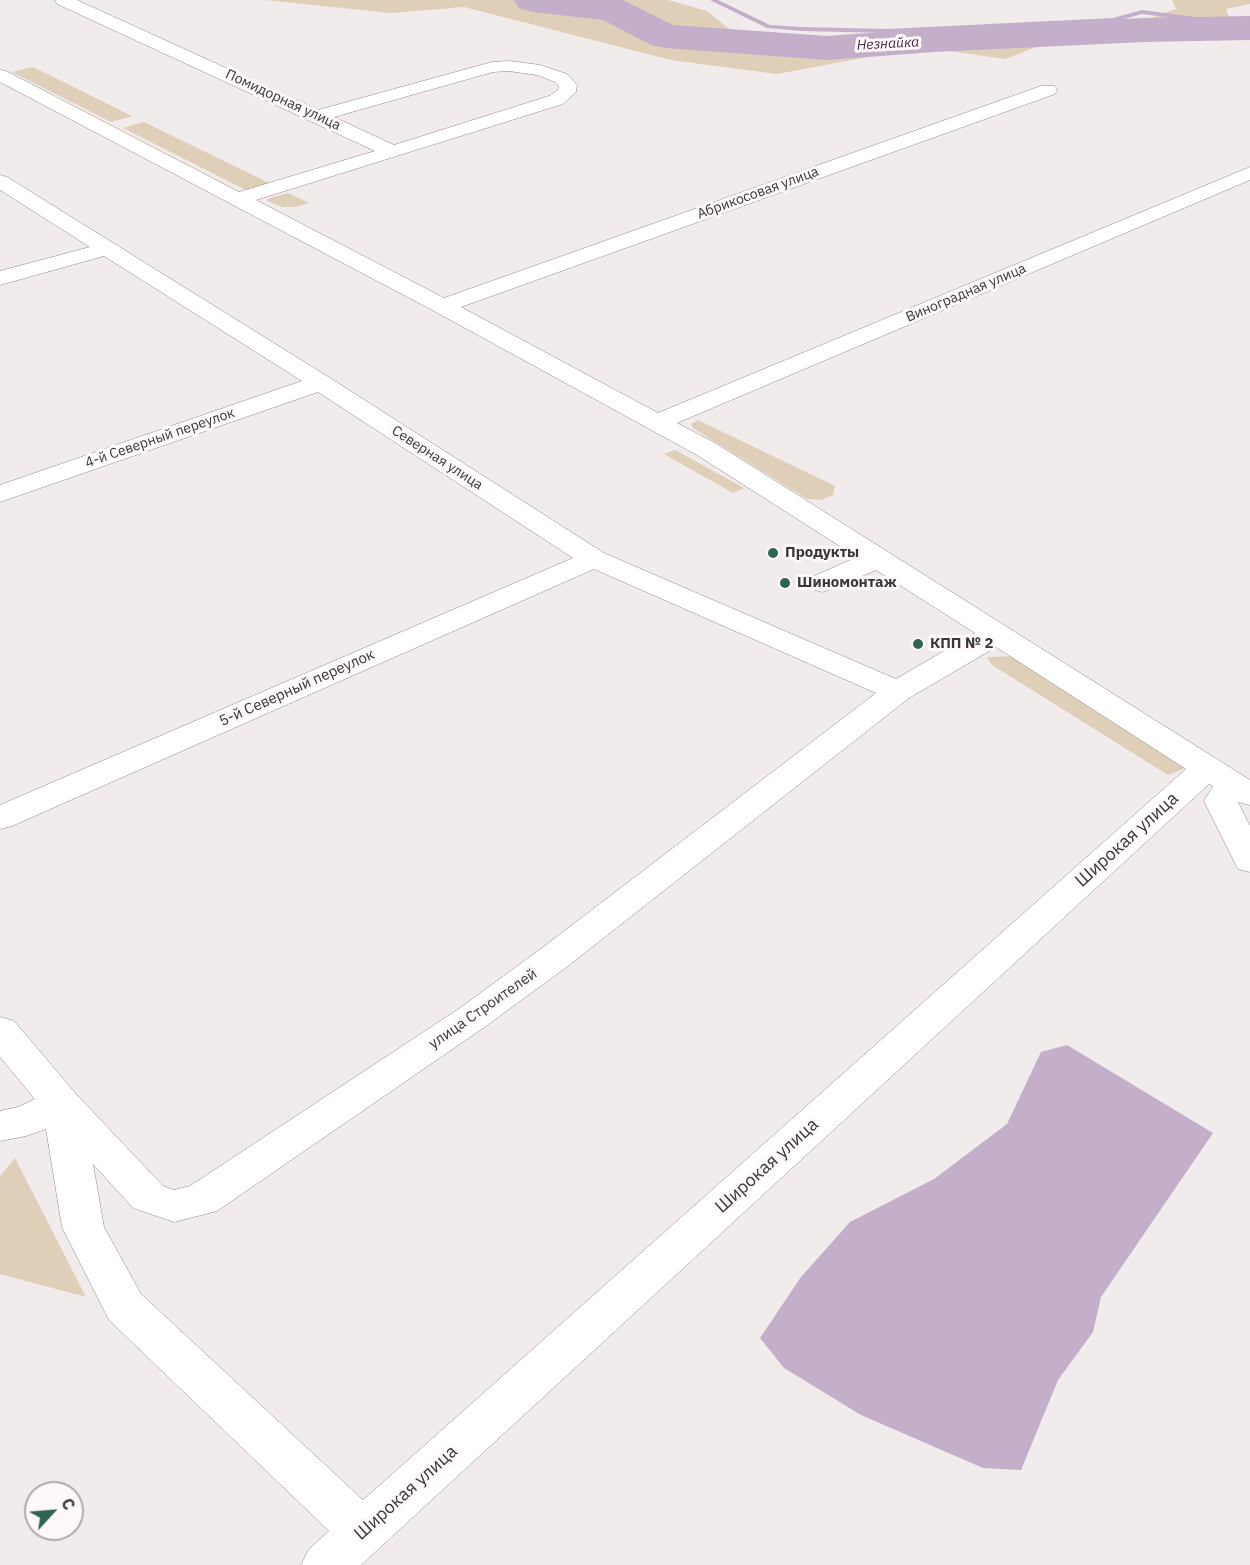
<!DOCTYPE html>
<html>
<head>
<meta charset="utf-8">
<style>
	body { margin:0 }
	#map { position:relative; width:1250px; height:1565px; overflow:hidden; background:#f1ebeb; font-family:"IBM Plex Sans",sans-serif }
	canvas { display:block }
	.north { position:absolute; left:24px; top:1481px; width:60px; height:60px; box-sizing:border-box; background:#fef8f8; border:2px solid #afabab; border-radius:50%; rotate:64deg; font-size:16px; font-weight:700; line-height:24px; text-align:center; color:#393737 }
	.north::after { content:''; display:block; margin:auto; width:21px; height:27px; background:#2c6650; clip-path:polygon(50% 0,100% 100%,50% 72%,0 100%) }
</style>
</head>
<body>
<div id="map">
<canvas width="1250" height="1565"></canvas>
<div class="north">С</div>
</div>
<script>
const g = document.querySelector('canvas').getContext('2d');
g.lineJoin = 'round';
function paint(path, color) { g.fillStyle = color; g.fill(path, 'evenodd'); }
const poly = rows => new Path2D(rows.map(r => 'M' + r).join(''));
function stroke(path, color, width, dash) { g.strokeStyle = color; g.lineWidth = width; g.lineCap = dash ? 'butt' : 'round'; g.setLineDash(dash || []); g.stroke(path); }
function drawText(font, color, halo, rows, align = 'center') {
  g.font = font + ' "IBM Plex Sans",sans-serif'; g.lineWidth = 6; g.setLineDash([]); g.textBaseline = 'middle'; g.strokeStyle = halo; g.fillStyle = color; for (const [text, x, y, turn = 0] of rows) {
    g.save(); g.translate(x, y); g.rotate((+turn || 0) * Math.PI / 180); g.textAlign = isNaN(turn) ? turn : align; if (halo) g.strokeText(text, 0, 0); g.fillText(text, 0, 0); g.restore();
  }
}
const green = poly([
	[265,0,668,0,707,11,754,49,920,35,1039,46,1005,59,922,47,777,74,671,60,464,7,391,13],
	[1172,0,1250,0,1250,4,1226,9,1235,36,1134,24,1176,9],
	[33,67,132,116,111,122,12,72],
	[144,122,269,183,246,190,123,128],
	[288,193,309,203,295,207,282,207,267,201,267,199],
	[698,420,835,486,833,495,821,500,807,499,693,428,691,424],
	[675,450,744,488,733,493,664,454],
	[1019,656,1185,768,1168,775,992,665,987,657],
	[15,1158,86,1297,0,1274,0,1176]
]);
const water = poly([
	[1067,1045,1213,1133,1101,1297,1093,1332,1058,1380,1021,1470,983,1468,861,1415,784,1368,760,1338,801,1277,850,1222,934,1179,1007,1124,1041,1052]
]);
const stream = poly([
	[710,0,718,0,770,25,802,27,887,29,1113,18,1142,10,1250,24,1250,28,1142,14,1113,22,887,33,802,31,767,28,710,0]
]);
const river = poly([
	[514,0,623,0,673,25,827,36,934,28,1144,18,1250,16,1250,40,1144,42,934,52,827,60,665,48,651,45,603,20,533,12,519,8,514,0]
]);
const minor = poly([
	[55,0,77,0,318,110,492,62,509,61,540,65,567,74,577,85,576,92,563,104,256,200,444,298,1041,86,1055,86,1057,90,1055,94,461,307,658,413,1250,167,1250,180,677,423,715,443,1250,780,1250,805,1238,802,1250,826,1250,872,1238,869,1204,801,1213,786,1209,784,361,1565,301,1565,309,1549,329,1531,109,1320,62,1227,46,1129,26,1136,0,1141,0,1111,18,1107,35,1099,0,1057,0,1017,14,1021,76,1094,163,1186,174,1190,190,1186,460,1008,542,948,876,693,594,569,12,826,0,829,0,805,573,558,318,392,0,502,0,485,302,381,104,256,0,285,0,271,90,247,0,190,0,175,7,177,330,378,604,553,896,679,975,633,876,570,832,589,822,592,812,589,808,583,812,577,857,557,697,455,434,311,0,82,0,70,6,71,239,192,375,151,57,4,55,0],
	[509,71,537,75,555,82,559,86,558,90,549,96,394,145,334,117,493,72,509,71],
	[996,647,1186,769,363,1500,141,1294,104,1227,93,1164,133,1208,174,1222,217,1211,486,1026,568,966,909,698,996,647]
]);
const markers = [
	[773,553,6,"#2c6650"],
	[785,583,6,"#2c6650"],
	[918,644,6,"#2c6650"]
];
const farWaternames = [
	["Незнайка",888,44,-3]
];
const farStreetnames = [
	["Помидорная улица",283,100,25],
	["Абрикосовая улица",758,193,-20],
	["Виноградная улица",966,293,-23],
	["4-й Северный переулок",160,438,-19],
	["Северная улица",437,458,33]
];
const poiNames = [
	["Продукты",785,553],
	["Шиномонтаж",797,583],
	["КПП № 2",930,644]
];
const streetNames = [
	["5-й Северный переулок",297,688,-24],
	["улица Строителей",483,1009,-35]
];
const nearStreetnames = [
	["Широкая улица",1127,840,-42],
	["Широкая улица",767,1166,-42],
	["Широкая улица",406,1493,-42]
];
paint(green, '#dfcfb9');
paint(water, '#c3afc9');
paint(stream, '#c3afc9');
paint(river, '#c3afc9');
stroke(minor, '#908a8a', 1);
paint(minor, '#fff');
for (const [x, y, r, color] of markers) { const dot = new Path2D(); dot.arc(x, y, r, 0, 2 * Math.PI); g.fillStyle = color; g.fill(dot); stroke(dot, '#fef8f8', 2); }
drawText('italic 14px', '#44274c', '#fef8f8', farWaternames);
drawText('14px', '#393737', '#fef8f8', farStreetnames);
drawText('bold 15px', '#393737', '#fef8f8', poiNames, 'left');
drawText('15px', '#393737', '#fef8f8', streetNames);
drawText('18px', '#393737', '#fef8f8', nearStreetnames);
</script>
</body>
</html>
